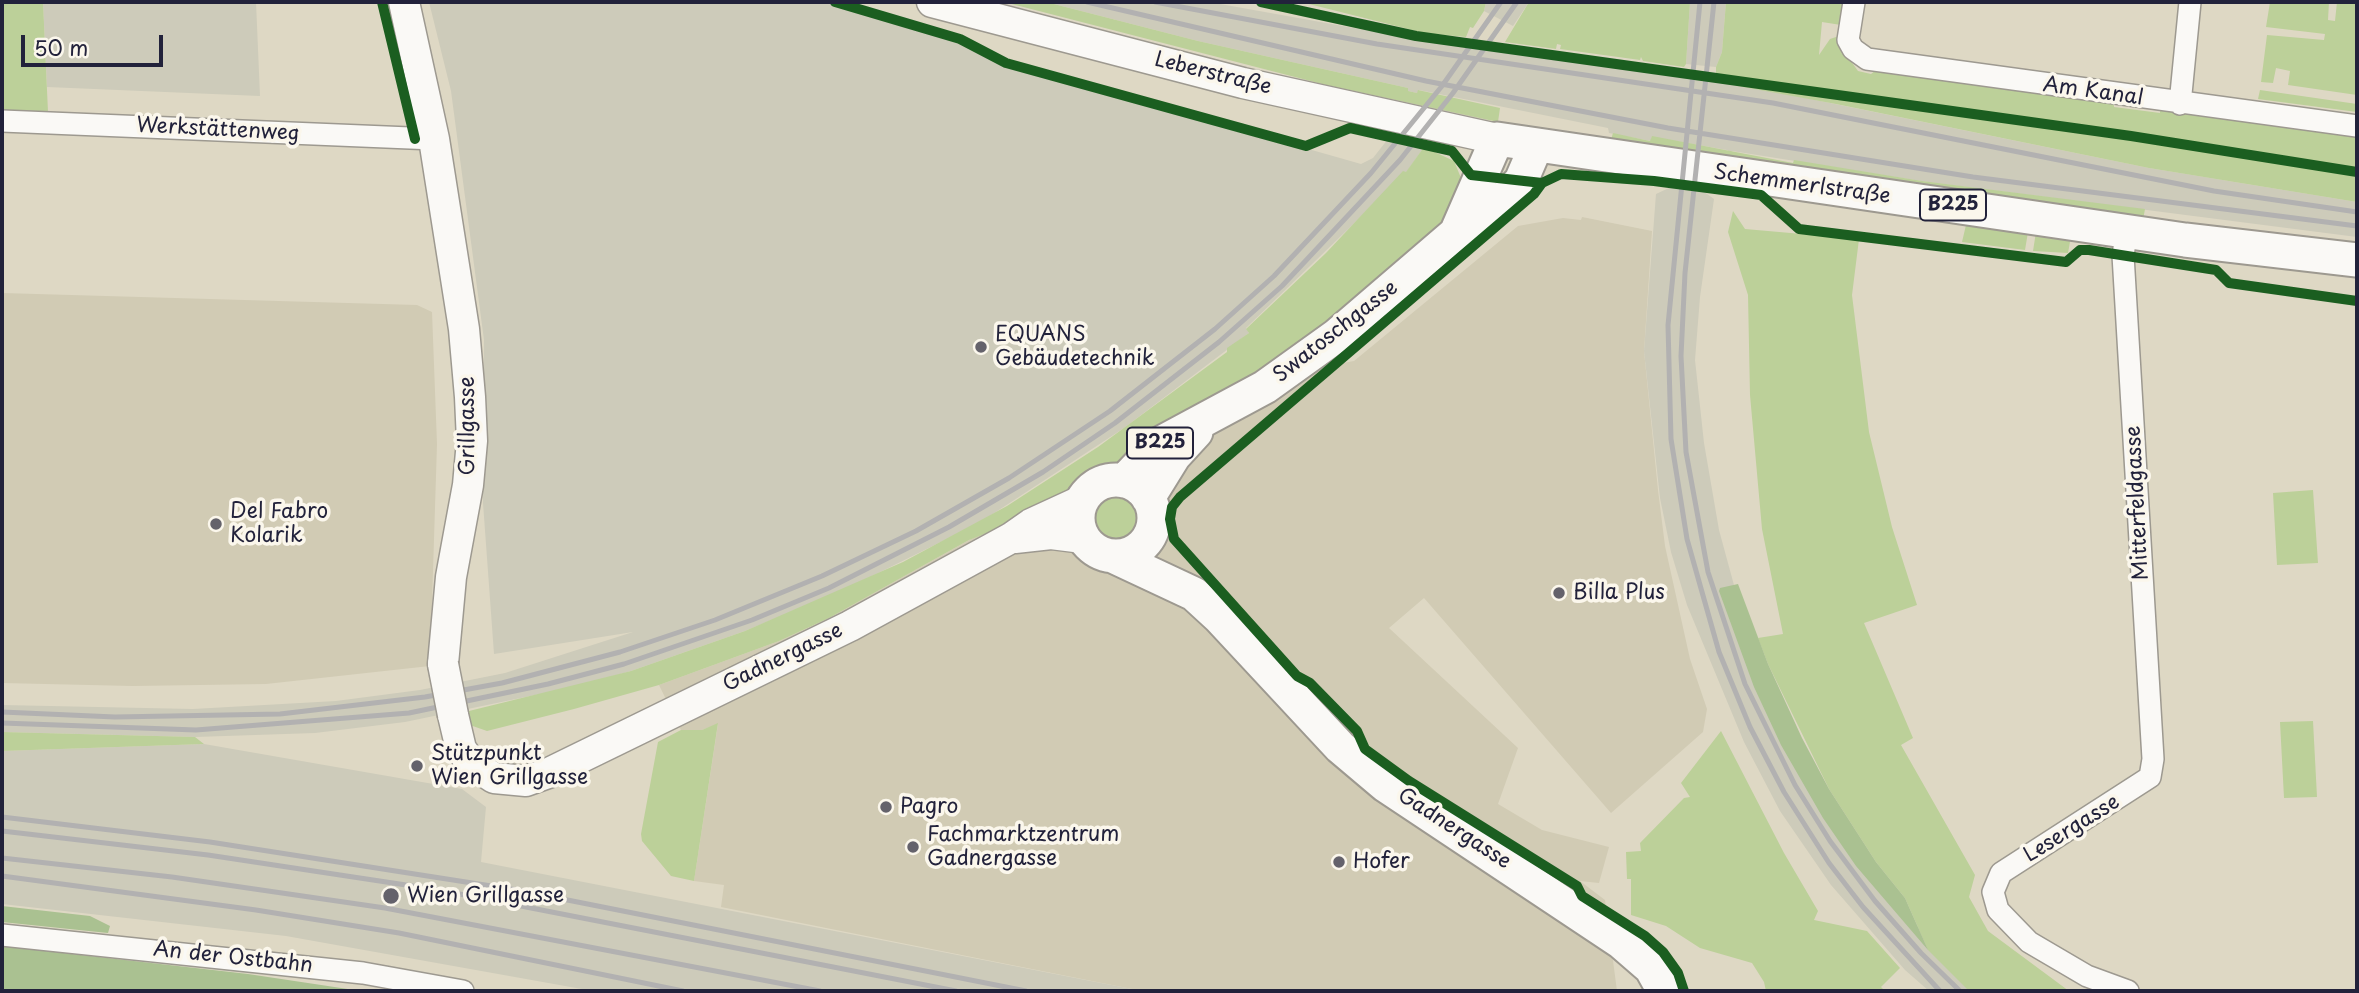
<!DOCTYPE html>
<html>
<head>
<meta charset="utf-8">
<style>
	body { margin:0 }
	#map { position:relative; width:2359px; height:993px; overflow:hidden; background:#ded8c4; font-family:"Playpen Sans",sans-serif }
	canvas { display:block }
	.frame { position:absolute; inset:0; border:4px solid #22223b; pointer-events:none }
	.scale { position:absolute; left:21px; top:35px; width:142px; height:32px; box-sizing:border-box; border:4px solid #22223b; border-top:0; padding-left:9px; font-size:21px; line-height:24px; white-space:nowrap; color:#22223b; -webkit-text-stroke:5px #fbf7ec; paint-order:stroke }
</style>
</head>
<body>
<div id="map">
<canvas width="2359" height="993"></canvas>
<div class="frame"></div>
<div class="scale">50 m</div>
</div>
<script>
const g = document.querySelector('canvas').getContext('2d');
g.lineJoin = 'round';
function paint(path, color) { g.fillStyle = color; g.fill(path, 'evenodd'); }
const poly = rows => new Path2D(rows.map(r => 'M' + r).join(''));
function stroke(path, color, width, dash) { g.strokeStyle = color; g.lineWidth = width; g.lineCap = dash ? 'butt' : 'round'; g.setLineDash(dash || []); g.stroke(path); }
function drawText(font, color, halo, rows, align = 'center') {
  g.font = font + ' "Playpen Sans",sans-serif'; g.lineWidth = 7; g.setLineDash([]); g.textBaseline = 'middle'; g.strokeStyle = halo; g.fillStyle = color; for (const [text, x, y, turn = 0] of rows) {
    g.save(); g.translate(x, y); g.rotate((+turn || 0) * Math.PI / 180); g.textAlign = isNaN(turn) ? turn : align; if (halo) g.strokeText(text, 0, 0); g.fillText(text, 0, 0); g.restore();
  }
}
const built = poly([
	[1582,217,1652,231,1644,351,1658,490,1665,546,1690,659,1707,709,1703,732,1611,813,1424,598,1389,628,1518,748,1498,804,1542,830,1609,847,1599,883,1580,881,1605,900,1617,991,1142,991,721,907,724,885,694,881,718,724,702,730,681,730,659,685,779,641,829,618,971,539,1078,490,1093,476,1196,447,1320,367,1354,361,1518,226,1563,218,1581,220],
	[2,293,417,305,432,312,437,444,430,666,266,684,133,686,2,683]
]);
const industrial = poly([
	[43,2,256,2,260,96,47,87],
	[429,2,835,2,960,39,1006,63,1361,164,1373,158,1388,139,1424,147,1406,173,1246,328,1249,333,1124,428,979,523,850,587,745,631,631,671,569,688,405,722,315,733,195,737,2,732,2,705,193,709,336,701,420,690,505,673,633,632,494,654,483,503,484,340,451,91],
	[1046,2,1209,2,1432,42,1433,39,1443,41,1443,44,1598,65,1607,64,1781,93,2149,168,2357,202,2357,237,1921,181,1732,151,1731,153,1727,150,1652,137,1651,141,1609,133,1608,128,1419,90,1417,93,1408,91,1408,88,1198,41],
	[1486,2,1529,2,1513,26,1484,11],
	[1690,2,1726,2,1722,52,1716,67,1686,64],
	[1671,187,1703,191,1714,199,1700,297,1695,360,1704,443,1719,530,1750,644,1876,877,1926,936,1983,991,1929,991,1905,970,1831,885,1780,811,1744,742,1687,605,1671,552,1660,498,1644,351,1656,194],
	[204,744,462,789,486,807,481,862,1142,991,593,991,286,936,2,904,2,751]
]);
const green = poly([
	[2,2,43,2,48,112,2,110],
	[1004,2,1046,2,1198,41,1408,88,1408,91,1417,93,1418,90,1500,108,1498,122,1326,85],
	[1301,2,1486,2,1484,11,1473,28,1470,27,1466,37,1424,33],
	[1529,2,1690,2,1686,64,1684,67,1643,61,1641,57,1640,60,1560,49,1561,45,1557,44,1556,49,1505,42],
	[1726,2,1844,2,1841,25,1822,22,1819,55,1830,39,1839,36,1842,54,1845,53,1858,71,1871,74,1876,70,2114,103,2114,107,2160,113,2160,109,2357,137,2357,202,2149,168,1836,104,1716,82,1716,67,1722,52],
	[2270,2,2329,2,2328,20,2335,21,2337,2,2357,2,2357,95,2288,85,2290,71,2276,68,2273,83,2261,82,2267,35,2324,40,2325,34,2266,27],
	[2260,90,2357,104,2357,112,2258,99],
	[1613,133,1650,141,1652,136,1793,163,1794,160,1922,181,2145,209,2143,220,1610,143],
	[1424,147,1454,161,1461,178,1470,180,1444,224,1320,329,1115,471,1093,476,1078,490,1010,524,969,540,829,618,779,641,659,685,574,709,487,731,467,724,465,712,631,671,745,631,903,562,1007,506,1098,447,1227,352,1227,348,1249,333,1246,329,1326,253,1403,171,1406,172],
	[1733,211,1745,229,1859,239,1852,295,1869,432,1892,527,1917,605,1864,623,1913,738,1901,745,1975,875,1969,897,1988,931,2069,991,1969,991,1928,950,1905,898,1876,862,1829,789,1768,664,1758,638,1783,634,1762,529,1750,395,1748,295,1728,232],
	[1966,225,2028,232,2025,250,1962,242],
	[2036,232,2071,236,2068,253,2033,251],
	[2313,490,2318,563,2277,565,2273,493],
	'1088 519a28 28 0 1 1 56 0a28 28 0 1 1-56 0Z',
	[2313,721,2317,797,2284,798,2280,722],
	[718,723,694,881,671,876,642,841,641,834,658,742,681,730,702,730],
	[1721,731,1784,853,1818,911,1814,920,1867,931,1900,968,1881,987,1885,991,1766,991,1764,982,1752,963,1700,948,1666,926,1631,915,1631,879,1627,879,1626,852,1641,851,1640,843,1684,798,1690,797,1681,783],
	[2,732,195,737,204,744,2,751]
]);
const forest = poly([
	[1738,584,1768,664,1802,738,1829,789,1876,862,1905,898,1928,950,1856,866,1823,818,1781,745,1754,687,1719,591,1720,588],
	[2,906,90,916,110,926,108,933,2,922],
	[2,946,248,974,361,991,2,991]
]);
const minor = poly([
	[1854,2,1848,40,1853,49,1867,59,2357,126],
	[2180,104,2190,2],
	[2,121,434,139],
	[2127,230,2123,255,2153,759,2150,777,2001,873,1993,892,1998,910,2029,942,2087,976,2128,991],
	[2,935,363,973,463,991]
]);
const secondary = poly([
	[404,2,434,139,464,329,470,397,472,441,468,485,451,577,443,664],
	[932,2,1243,83,1497,139],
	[1015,538,1051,534,1083,538],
	[453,715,461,749,471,763,494,778,526,781,551,772,850,626,1011,538,1031,524,1081,501]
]);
const primary = poly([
	[1456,233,1497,139,2185,240,2357,260],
	'1078 518a38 38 0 1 1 76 0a38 38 0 1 1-76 0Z',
	[1124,481,1159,444,1265,387,1336,336,1456,233,1489,214,1521,181,1536,146],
	[1148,498,1174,456,1196,432],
	[1115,557,1194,594,1219,617,1340,747,1385,785,1621,942,1651,968,1664,991]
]);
const rail = poly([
	[1087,2,1426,81,1668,128,1973,177,2357,226],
	[1155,2,1377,44,1773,103,2214,191,2357,212],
	[1700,2,1668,325,1671,439,1687,539,1719,652,1750,727,1784,792,1829,863,1863,907,1940,991],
	[1714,2,1685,273,1681,356,1686,452,1708,572,1745,684,1795,785,1830,841,1875,901,1921,953,1960,991],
	[2,712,115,717,280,714,425,697,502,683,620,652,715,620,822,576,916,531,1009,478,1110,411,1215,329,1274,276,1371,173,1442,86,1501,2],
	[2,723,196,730,409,713,548,684,624,664,752,620,829,588,949,527,1043,472,1115,423,1219,342,1282,286,1400,160,1453,93,1517,2],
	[2,817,210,842,517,890,1026,991],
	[2,831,208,855,439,890,956,991],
	[2,858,172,877,385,908,820,991],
	[2,876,256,910,399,933,683,991]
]);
const secondaryBridge = poly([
	[443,664,453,715]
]);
const cycleway = poly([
	[382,2,415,139],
	[835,2,960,39,1006,63,1306,146,1350,128,1452,151,1471,175,1542,183],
	[1261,2,1416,36,2131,136,2357,172],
	[1684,991,1678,973,1663,952,1645,936,1582,896,1577,886,1409,781,1365,749,1357,731,1310,683,1297,676,1174,539,1170,519,1172,507,1180,497,1534,194,1542,183,1561,174,1654,181,1761,195,1799,229,2066,262,2080,250,2089,250,2216,270,2229,283,2357,301]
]);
const markers = [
	[981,347,7,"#64626b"],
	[216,524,7,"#64626b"],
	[1559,593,7,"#64626b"],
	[417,766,7,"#64626b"],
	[886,807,7,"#64626b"],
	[913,847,7,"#64626b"],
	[1339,862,7,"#64626b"],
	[391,896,9,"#64626b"]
];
const shields = [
	[1953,205,66],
	[1160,443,66]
];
const shieldNames = [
	["B225",1953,205],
	["B225",1160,443]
];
const streetNames = [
	["Leberstraße",1213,74,14],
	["Am Kanal",2093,92,8],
	["Werkstättenweg",218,130,3],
	["Schemmerlstraße",1802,185,8],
	["Swatoschgasse",1336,332,-38],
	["Grillgasse",468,426,-90],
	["Mitterfeldgasse",2138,503,-93],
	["Gadnergasse",783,658,-26],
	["Gadnergasse",1454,829,33],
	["Lesergasse",2072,829,-32],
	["An der Ostbahn",233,958,6]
];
const poiNames = [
	["EQUANS",995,335],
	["Gebäudetechnik",995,359],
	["Del Fabro",230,512],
	["Kolarik",230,536],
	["Billa Plus",1573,593],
	["Stützpunkt",431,754],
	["Wien Grillgasse",431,778],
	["Pagro",900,807],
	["Fachmarktzentrum",927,835],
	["Gadnergasse",927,859],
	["Hofer",1353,862],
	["Wien Grillgasse",407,896]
];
paint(built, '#d1cbb4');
paint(industrial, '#cdcbba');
paint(green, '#bcd099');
paint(forest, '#aac191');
stroke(minor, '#9d9990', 24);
stroke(secondary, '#9d9990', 33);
stroke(primary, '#9d9990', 37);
stroke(minor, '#faf9f6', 21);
stroke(secondary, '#faf9f6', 30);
stroke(primary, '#faf9f6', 33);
stroke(rail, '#b2b1b1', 5);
stroke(secondaryBridge, '#9d9990', 33, []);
stroke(secondaryBridge, '#faf9f6', 30);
stroke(cycleway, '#1b5e20', 10);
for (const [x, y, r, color] of markers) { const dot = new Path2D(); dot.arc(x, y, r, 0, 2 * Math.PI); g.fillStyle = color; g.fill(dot); stroke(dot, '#fbf7ec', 2.5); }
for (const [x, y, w] of shields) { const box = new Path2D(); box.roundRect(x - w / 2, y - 15.5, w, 31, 5); g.fillStyle = '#fbf7ec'; g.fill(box); stroke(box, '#22223b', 2); }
drawText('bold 19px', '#22223b', null, shieldNames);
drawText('21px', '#22223b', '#fbf7ec', streetNames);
drawText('21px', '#22223b', '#fbf7ec', poiNames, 'left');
</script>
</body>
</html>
